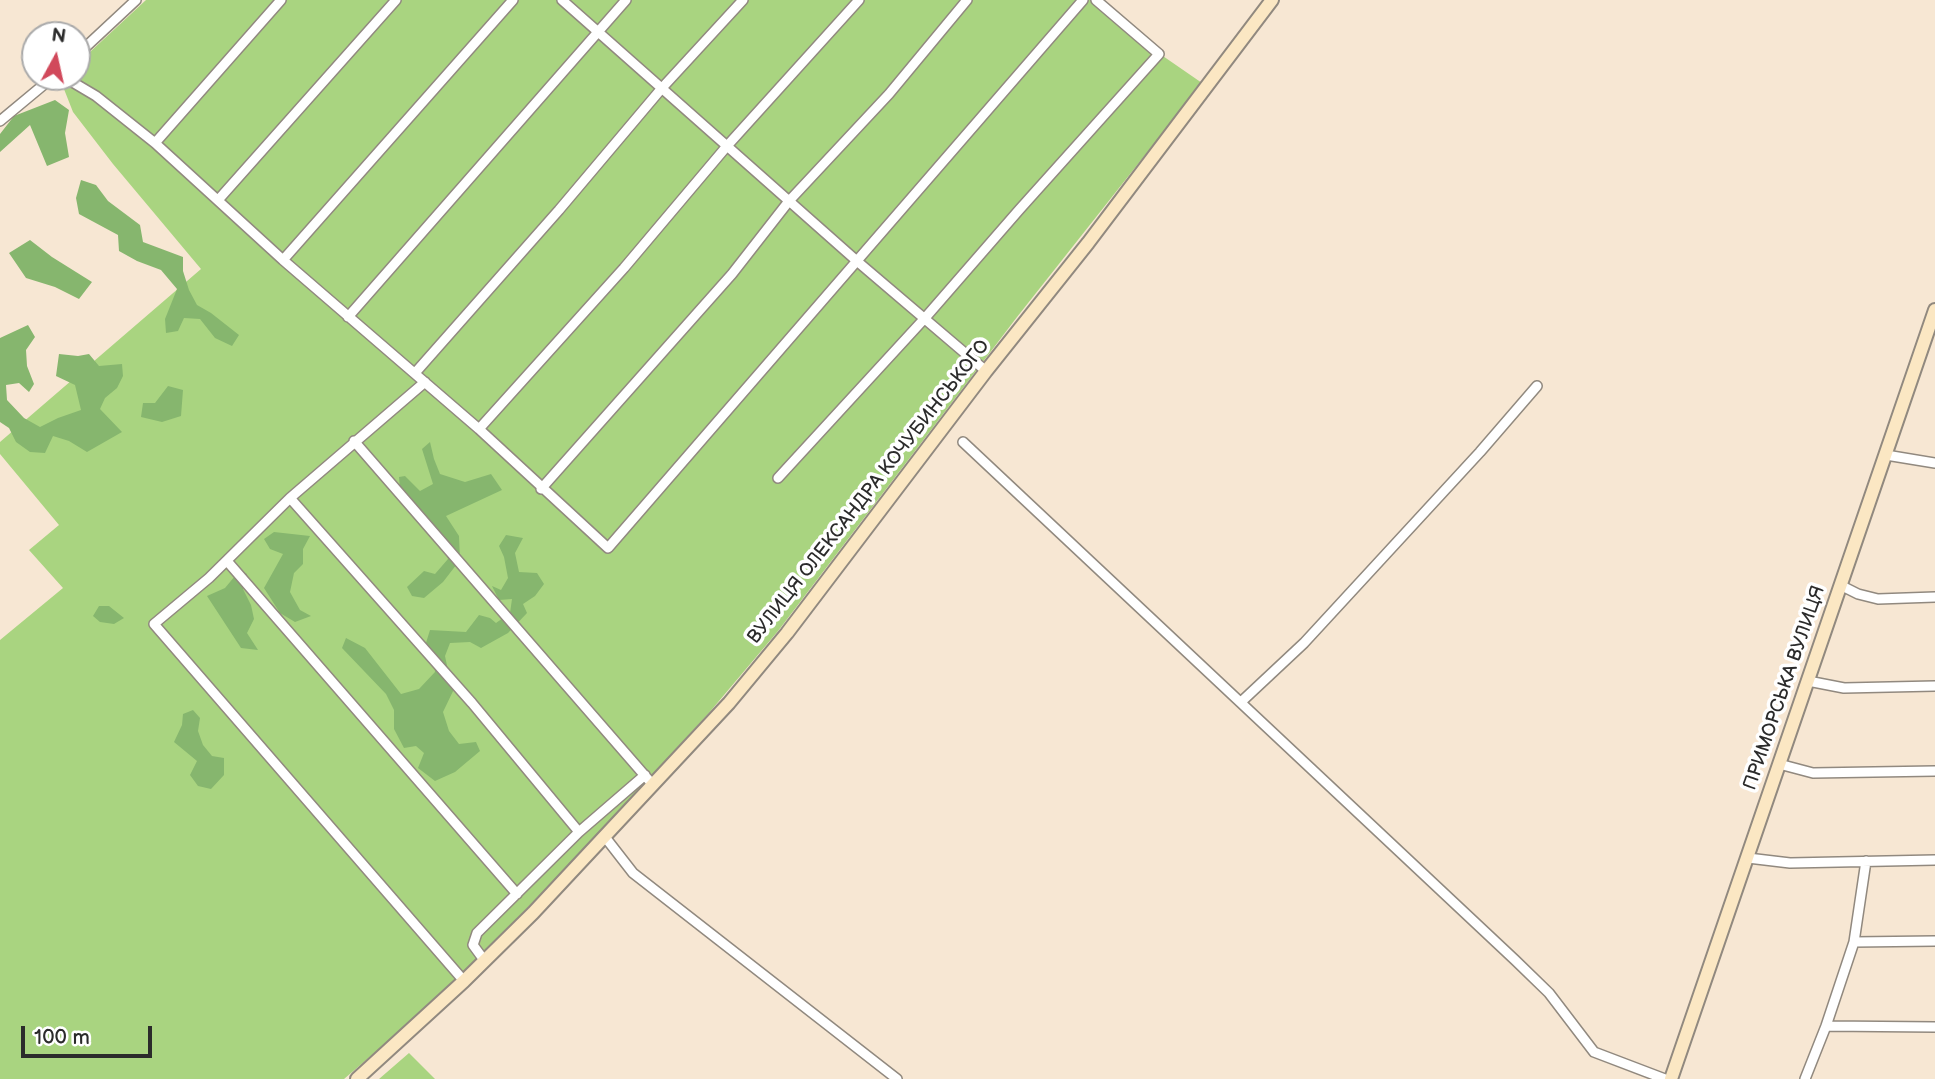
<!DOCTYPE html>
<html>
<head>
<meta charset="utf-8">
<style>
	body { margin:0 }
	#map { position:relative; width:1935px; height:1079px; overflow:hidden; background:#f7e7d3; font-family:"Balsamiq Sans",sans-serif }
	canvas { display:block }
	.north { position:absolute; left:21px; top:21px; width:70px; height:70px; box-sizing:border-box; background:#fff; border:2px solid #aaa; border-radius:50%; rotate:8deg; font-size:19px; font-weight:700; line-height:28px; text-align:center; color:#2b2b2b }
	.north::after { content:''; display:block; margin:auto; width:24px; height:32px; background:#d1495b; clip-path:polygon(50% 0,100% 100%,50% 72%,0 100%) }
	.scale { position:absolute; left:21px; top:1026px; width:131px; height:32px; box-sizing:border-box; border:4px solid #2b2b2b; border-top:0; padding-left:9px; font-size:21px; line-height:24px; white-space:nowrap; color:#2b2b2b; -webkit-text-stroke:5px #fff; paint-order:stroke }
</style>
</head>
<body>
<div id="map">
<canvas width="1935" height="1079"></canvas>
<div class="north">N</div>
<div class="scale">100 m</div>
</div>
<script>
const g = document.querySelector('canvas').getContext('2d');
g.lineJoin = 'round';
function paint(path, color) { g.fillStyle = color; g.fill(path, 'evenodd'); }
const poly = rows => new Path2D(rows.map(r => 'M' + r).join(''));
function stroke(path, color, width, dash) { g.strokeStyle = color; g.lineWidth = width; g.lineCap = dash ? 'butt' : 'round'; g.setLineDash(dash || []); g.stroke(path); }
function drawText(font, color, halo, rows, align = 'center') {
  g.font = font + ' "Balsamiq Sans",sans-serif'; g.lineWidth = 7; g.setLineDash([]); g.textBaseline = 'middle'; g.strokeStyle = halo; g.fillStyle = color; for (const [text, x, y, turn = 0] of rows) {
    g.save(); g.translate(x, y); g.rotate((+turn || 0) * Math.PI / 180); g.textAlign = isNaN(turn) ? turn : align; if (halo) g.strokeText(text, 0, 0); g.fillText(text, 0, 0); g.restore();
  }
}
const green = poly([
	[146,0,1092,0,1131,34,1202,83,1017,317,778,631,708,714,582,851,450,988,344,1079,0,1079,0,640,63,588,29,550,59,525,0,454,0,442,201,269,113,164,73,112,62,84,67,77,77,77,77,64],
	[409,1053,435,1079,379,1079]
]);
const forest = poly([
	[55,100,69,110,65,133,69,157,47,166,30,125,0,152,0,134,14,116],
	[81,180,96,185,108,201,140,225,143,242,183,257,183,271,189,290,197,305,211,313,239,335,232,346,215,338,200,319,184,318,178,331,166,333,165,319,177,289,161,270,137,261,119,251,118,235,79,214,76,198],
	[30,240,52,257,92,282,79,299,55,287,26,278,9,253],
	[28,325,35,337,26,350,27,366,34,384,29,392,19,383,6,385,7,400,24,418,40,427,58,418,81,410,75,385,56,376,59,354,78,356,89,354,99,366,122,364,123,376,117,388,105,398,100,409,122,432,87,452,69,441,53,436,45,453,30,452,16,442,9,428,0,422,0,338],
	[168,386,183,390,181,416,162,422,141,417,143,403,155,403],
	[430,442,434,459,440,474,465,482,491,474,502,490,446,516,459,536,460,560,443,582,424,598,412,596,407,587,424,571,435,574,448,559,443,539,426,516,400,489,399,477,405,476,420,491,433,484,422,449],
	[274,532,310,536,303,549,303,564,294,573,290,592,300,610,311,616,295,622,280,613,264,588,283,554,270,549,264,539],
	[506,535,523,538,515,553,519,572,537,573,544,584,535,596,523,604,527,613,508,633,481,648,470,642,450,643,445,656,449,675,455,687,443,712,449,731,459,744,476,742,480,751,455,772,435,781,418,768,424,753,416,746,404,748,394,729,394,710,386,694,342,648,346,638,365,648,401,694,419,689,435,672,433,655,425,646,430,630,466,632,479,615,490,618,496,623,510,613,512,599,499,600,492,586,501,590,508,578,504,557,499,546],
	[240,570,247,574,243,589,251,605,254,619,247,633,258,650,241,648,207,596,225,588],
	[99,606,109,606,124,618,114,624,100,622,93,616],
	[193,710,200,718,198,731,203,745,212,756,224,758,224,775,211,789,198,786,190,775,197,761,174,742,182,725,183,714]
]);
const street = poly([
	[562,0,858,262,986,371],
	[77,55,136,0],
	[64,77,96,96,155,143,283,260,479,429,608,548,1083,0],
	[0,121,53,77],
	[155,143,281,0],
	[219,199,396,0],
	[283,260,513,0],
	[348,317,626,0],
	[415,373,559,210,662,88,743,0],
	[425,382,290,498,209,578,154,624,464,981],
	[479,429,624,268,727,146,859,0],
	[354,441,653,785],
	[963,442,1515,960,1549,993,1594,1052,1665,1079],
	[1886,455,1935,463],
	[778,478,925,318,1019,210,1159,54,1096,0],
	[541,489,732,274,789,201,889,94,967,0],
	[290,498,472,703,579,832],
	[227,561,517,894],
	[1840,585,1858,594,1878,599,1935,597],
	[1808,681,1844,688,1935,686],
	[1241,702,1304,643,1480,452,1537,386],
	[1779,764,1813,773,1935,771],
	[605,837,633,873,897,1079],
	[1748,858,1790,863,1935,860],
	[1854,942,1935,941],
	[484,960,473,945,477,933,579,832,645,775],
	[1826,1026,1935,1027],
	[1805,1079,1826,1026,1854,942,1866,861]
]);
const secondary = poly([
	[357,1079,464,981,533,913,729,703,787,633,986,371,1088,243,1272,0],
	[1671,1079,1935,310]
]);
const streetNames = [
	["ВУЛИЦЯ ОЛЕКСАНДРА КОЧУБИНСЬКОГО",869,492,-52],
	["ПРИМОРСЬКА ВУЛИЦЯ",1785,688,-71]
];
paint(green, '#a9d480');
paint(forest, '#86b66e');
stroke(street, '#91897f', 12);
stroke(secondary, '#91897f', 16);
stroke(street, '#fff', 9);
stroke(secondary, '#fbe7c3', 12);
drawText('19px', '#2b2b2b', '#fff', streetNames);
</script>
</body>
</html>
